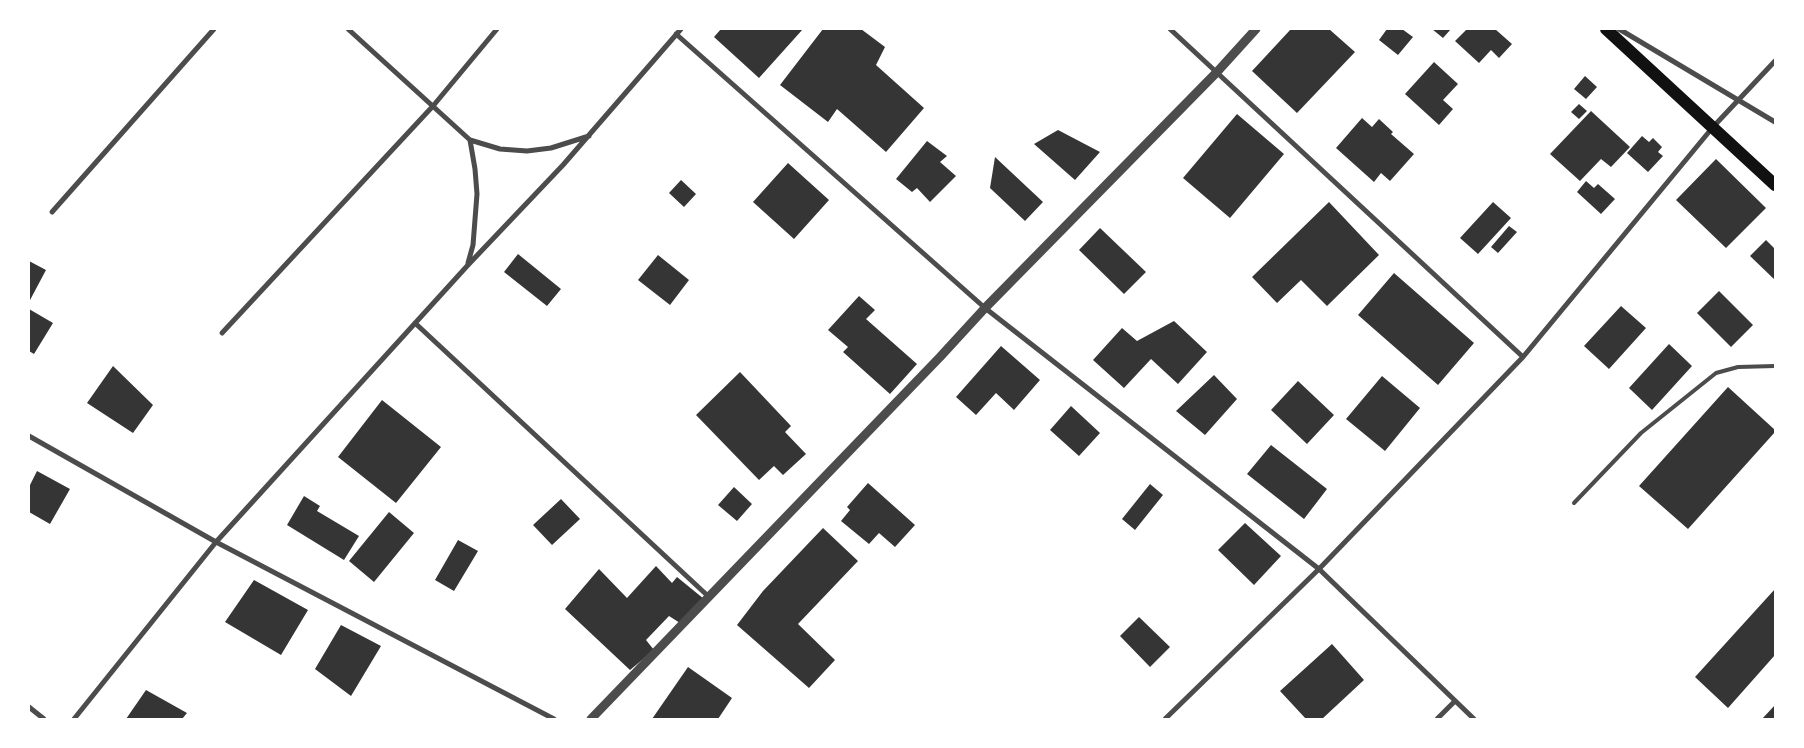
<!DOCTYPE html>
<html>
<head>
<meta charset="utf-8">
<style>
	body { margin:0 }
	#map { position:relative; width:1804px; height:748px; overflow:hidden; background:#fff; font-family:Poppins,sans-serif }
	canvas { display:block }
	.frame { position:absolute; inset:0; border:30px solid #fff; pointer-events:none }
</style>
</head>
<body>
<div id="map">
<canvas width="1804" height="748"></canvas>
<div class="frame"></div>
</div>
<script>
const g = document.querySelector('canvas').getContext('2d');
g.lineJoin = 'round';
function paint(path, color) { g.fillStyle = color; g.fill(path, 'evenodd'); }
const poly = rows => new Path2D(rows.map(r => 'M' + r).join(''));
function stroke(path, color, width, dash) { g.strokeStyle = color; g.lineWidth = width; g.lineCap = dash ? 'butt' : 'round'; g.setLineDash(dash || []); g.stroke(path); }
const building = poly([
	[721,29,803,29,759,78,714,37],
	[823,29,861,29,885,47,876,65,924,108,886,152,837,109,828,122,780,85],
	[1291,29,1329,29,1355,52,1297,113,1252,71],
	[1387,29,1402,29,1413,37,1398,55,1379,40],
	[1432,29,1451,29,1443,38],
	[1467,29,1495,29,1512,44,1499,58,1491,50,1479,63,1455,41],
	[1434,62,1458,84,1443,100,1453,109,1439,125,1405,94],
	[1585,76,1597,87,1586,99,1574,89],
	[1579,104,1587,111,1579,119,1571,112],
	[1591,111,1630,147,1611,167,1601,159,1580,181,1550,154],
	[1237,114,1284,154,1230,218,1183,178],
	[1362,118,1372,127,1379,119,1393,132,1391,134,1414,154,1390,181,1381,173,1374,182,1336,148],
	[1058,130,1100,152,1075,180,1034,144],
	[1642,136,1649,142,1653,138,1662,147,1658,152,1663,156,1648,172,1627,153],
	[927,141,947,156,940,162,956,176,930,202,917,188,912,192,896,179],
	[995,157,1043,202,1025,221,990,188],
	[1716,159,1766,208,1726,248,1676,200],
	[788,163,829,200,794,239,753,202],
	[681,180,696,194,684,207,669,193],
	[1586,181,1594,188,1598,184,1615,199,1601,214,1577,192],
	[1329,202,1379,255,1327,306,1301,280,1277,303,1252,277],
	[1493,202,1511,218,1478,254,1460,238],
	[1509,226,1517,232,1498,253,1491,247],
	[1100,228,1146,272,1124,294,1079,250],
	[1766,240,1774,248,1775,247,1775,280,1750,256],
	[518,254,561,289,547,306,504,272],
	[658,255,689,280,670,305,638,280],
	[29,261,46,270,29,302],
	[1394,273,1474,343,1438,385,1358,315],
	[1719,291,1753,325,1731,347,1697,313],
	[859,296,875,310,866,319,917,364,890,394,843,352,848,347,828,330],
	[1621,306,1646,328,1609,369,1584,346],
	[29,309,53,323,34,354,29,351],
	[1174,321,1207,352,1178,384,1151,359,1124,388,1093,360,1122,328,1137,341],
	[1669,344,1692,366,1652,410,1629,388],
	[1001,346,1040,380,1014,410,996,393,976,415,956,397],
	[113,366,153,405,133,433,87,403],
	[740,372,791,426,785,432,806,454,783,475,774,466,759,480,696,415],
	[1214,375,1237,399,1205,435,1176,411],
	[1382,376,1420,408,1385,451,1346,419],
	[1298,381,1334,415,1307,444,1271,410],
	[1728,387,1775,430,1775,432,1688,529,1639,486],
	[382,400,441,447,396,503,338,457],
	[1071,406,1100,433,1079,456,1050,430],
	[1271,445,1327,489,1304,519,1247,474],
	[37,471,70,489,50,524,29,512,29,487],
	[868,483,915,525,895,547,879,533,869,544,841,521,850,510,847,507],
	[1150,484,1163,495,1135,530,1122,519],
	[734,487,752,504,737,521,718,505],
	[304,496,320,506,317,511,359,536,344,560,287,525],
	[561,499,580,519,552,545,533,525],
	[389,512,414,533,374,582,349,561],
	[1245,523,1281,556,1254,585,1218,550],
	[823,528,858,561,798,624,835,660,809,688,737,625,763,591],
	[458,540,478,551,454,591,435,580],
	[656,566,672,583,677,577,704,599,680,623,669,616,646,640,654,650,630,670,565,609,599,569,627,598],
	[254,580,308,610,281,655,225,622],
	[1775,589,1775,655,1728,708,1695,677],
	[1139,617,1170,647,1150,667,1120,636],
	[341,625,381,646,351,696,315,669],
	[1332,644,1364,680,1322,719,1306,719,1280,691],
	[688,667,732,698,718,719,652,719],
	[146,690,187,713,182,719,126,719],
	[1775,705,1775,719,1762,719]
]);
const service = poly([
	[1574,503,1641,433,1716,373,1738,367,1775,366]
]);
const minor = poly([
	[348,29,470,140,500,149,527,151,551,148,589,136],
	[1170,29,1523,357],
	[1619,29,1775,122],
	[676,34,985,308,1319,569,1474,719],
	[52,212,214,29],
	[468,263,473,245,477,194,475,169,470,140],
	[415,323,709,597],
	[222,333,433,106,497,29],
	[29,436,216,542,554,719],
	[29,707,44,719],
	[74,719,216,542,468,265,563,165,681,29],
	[1165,719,1319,569,1523,357,1713,127,1775,61],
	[1437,719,1455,701]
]);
const tertiary = poly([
	[591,719,940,357,985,308,1217,72,1256,29]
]);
const primary = poly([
	[1606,29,1775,185]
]);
paint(building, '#353535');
stroke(service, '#4c4c4c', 4);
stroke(minor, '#4c4c4c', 5);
stroke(tertiary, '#4c4c4c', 9);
stroke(primary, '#111', 12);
</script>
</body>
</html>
